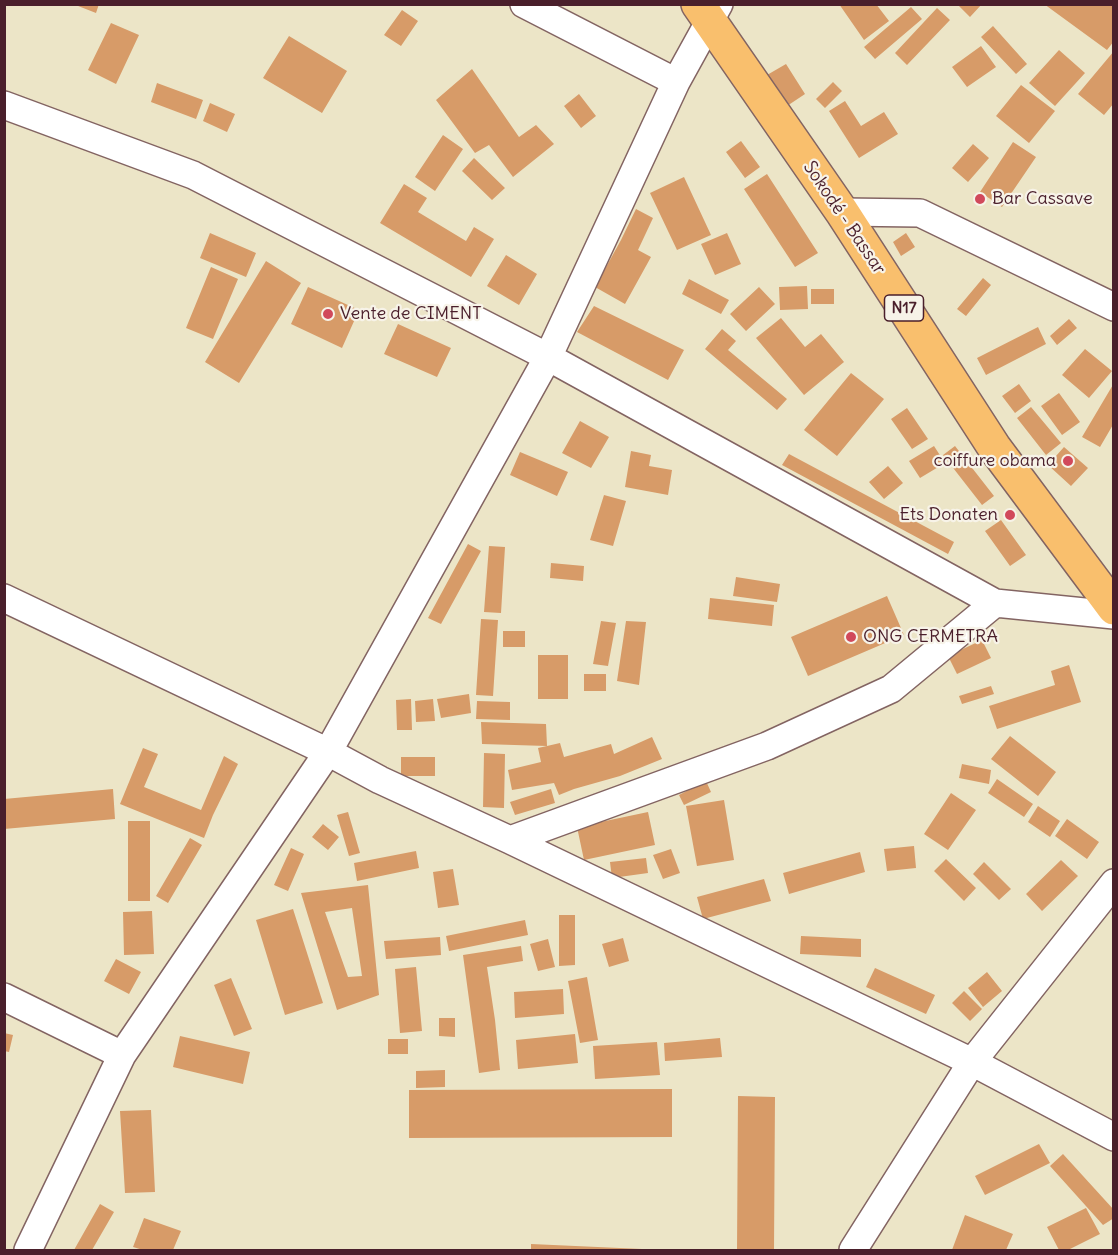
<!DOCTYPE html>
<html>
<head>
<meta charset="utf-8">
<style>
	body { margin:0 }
	#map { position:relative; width:1118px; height:1255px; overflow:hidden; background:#ece5c7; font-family:Delius,sans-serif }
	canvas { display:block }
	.frame { position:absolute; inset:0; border:6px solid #4a1f2b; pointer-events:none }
</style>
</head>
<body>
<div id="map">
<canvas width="1118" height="1255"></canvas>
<div class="frame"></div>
</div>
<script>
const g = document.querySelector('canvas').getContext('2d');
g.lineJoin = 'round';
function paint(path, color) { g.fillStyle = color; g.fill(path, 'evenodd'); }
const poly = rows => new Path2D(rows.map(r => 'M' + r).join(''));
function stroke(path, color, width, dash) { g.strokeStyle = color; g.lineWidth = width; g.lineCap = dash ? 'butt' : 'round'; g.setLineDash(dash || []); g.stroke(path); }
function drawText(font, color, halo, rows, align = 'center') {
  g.font = font + ' Delius,sans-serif'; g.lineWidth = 4.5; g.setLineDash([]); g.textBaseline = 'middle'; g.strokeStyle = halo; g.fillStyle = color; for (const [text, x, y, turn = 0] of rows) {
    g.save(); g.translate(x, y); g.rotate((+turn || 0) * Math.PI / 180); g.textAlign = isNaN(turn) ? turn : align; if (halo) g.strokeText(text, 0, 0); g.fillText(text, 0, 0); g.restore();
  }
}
const building = poly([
	[73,4,99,4,96,13],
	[839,4,876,4,889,21,864,40],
	[957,4,982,4,970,17],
	[1044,4,1114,4,1114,41,1107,50],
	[911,7,922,19,875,59,864,47],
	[937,8,950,20,907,65,895,53],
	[402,10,418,21,401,46,384,35],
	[111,23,139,35,116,84,88,70],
	[993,26,1027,64,1016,74,981,37],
	[289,36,347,71,322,113,263,78],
	[981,46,996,67,967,87,952,67],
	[1059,50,1085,73,1055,106,1029,83],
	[1114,51,1114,103,1104,115,1078,94],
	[786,64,805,94,787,106,767,75],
	[472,69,519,137,536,125,554,144,513,177,489,145,475,153,436,100],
	[833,82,842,91,825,108,816,99],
	[157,83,203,100,196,119,151,102],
	[1021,85,1055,111,1029,143,996,116],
	[579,94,596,116,581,128,564,106],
	[845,101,861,126,884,112,898,134,859,158,829,111],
	[210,103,235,114,227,132,203,121],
	[443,135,463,149,435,191,415,177],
	[741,141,760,167,745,178,726,152],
	[1013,142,1036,157,1002,207,980,192],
	[973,144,989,158,968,182,952,168],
	[474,158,505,188,492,200,462,171],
	[767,174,818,253,795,267,744,189],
	[684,177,711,235,677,250,650,193],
	[404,184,427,198,418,212,466,241,474,227,494,239,471,277,380,223],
	[636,209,653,218,638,250,651,257,625,304,595,287,621,240],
	[210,233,256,253,246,277,200,258],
	[727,233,741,264,715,275,701,244],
	[906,233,915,247,901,256,893,242],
	[506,255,537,274,519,305,487,286],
	[266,261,301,283,239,383,205,362],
	[211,267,238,279,213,339,186,328],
	[983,278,991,285,966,316,957,309],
	[689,279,729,300,721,314,682,294],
	[807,286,808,309,780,310,779,287],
	[308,287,359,310,342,348,291,324],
	[759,287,775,304,746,331,730,314],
	[811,289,834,289,834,304,811,304],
	[594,306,684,350,668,380,577,332],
	[781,318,805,347,821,334,844,362,804,395,756,338],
	[1069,319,1077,328,1057,345,1050,336],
	[398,324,451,348,437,377,384,354],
	[1038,327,1046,344,986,375,977,358],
	[722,329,736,341,728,350,787,399,777,410,705,349],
	[1085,349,1112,371,1089,398,1062,375],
	[851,373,884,399,837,456,804,430],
	[1114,383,1114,423,1100,447,1082,437],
	[1019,384,1031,401,1015,413,1002,396],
	[1059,393,1080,422,1062,435,1041,406],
	[1031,407,1061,443,1046,455,1017,418],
	[907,408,928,439,912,449,891,419],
	[580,421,609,437,591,468,562,453],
	[934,446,945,463,920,478,909,461],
	[955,446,994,496,982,505,943,455],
	[1064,447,1088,468,1071,486,1048,465],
	[631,451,651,455,649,466,672,470,668,495,625,487],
	[520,452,568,472,557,496,510,475],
	[789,454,954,542,948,554,782,465],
	[888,466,903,483,884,499,869,482],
	[604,495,626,501,613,546,590,540],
	[1001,520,1026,555,1010,566,985,531],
	[468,544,481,551,441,624,428,618],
	[489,546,505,547,501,613,484,612],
	[551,563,584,566,583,581,550,578],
	[736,577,780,584,777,602,733,596],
	[887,596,904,635,808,676,791,637],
	[710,598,774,605,772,626,708,619],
	[481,619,498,620,493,696,476,695],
	[601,621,616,623,608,666,593,664],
	[626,621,646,622,639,685,617,681],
	[503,631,525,631,525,647,503,647],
	[982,640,991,658,957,674,948,656],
	[538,655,568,655,568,699,538,699],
	[1069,665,1081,702,997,729,989,706,1055,685,1051,671],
	[584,674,606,674,606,691,584,691],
	[991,686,994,694,962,704,959,696],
	[469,694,471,713,441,718,437,699],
	[411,699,412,730,397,730,396,700],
	[433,699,435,721,416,722,415,701],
	[477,701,510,702,510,720,476,719],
	[481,722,546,724,547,746,560,743,564,757,611,744,614,754,652,737,662,759,620,776,574,789,559,795,554,783,512,790,508,770,541,762,538,748,547,746,482,744],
	[1010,736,1056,772,1038,796,991,759],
	[143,748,158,754,144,787,201,810,224,756,238,764,213,815,204,838,120,804],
	[484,753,505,754,504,808,483,807],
	[401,757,435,757,435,776,401,776],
	[962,764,991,770,989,784,959,778],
	[997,779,1033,804,1024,817,988,793],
	[706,781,711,792,684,805,679,795],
	[113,789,115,819,4,829,4,799],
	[551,789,555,803,515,815,510,802],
	[951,793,976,810,948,850,924,834],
	[724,800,734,860,697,866,686,806],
	[1038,806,1060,821,1050,837,1028,822],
	[348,812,360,853,349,856,337,815],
	[648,812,655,845,584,860,577,827],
	[1067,819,1099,842,1087,859,1055,836],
	[128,821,150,821,150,901,128,901],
	[323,824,339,837,328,850,312,837],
	[190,838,202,845,168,903,156,896],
	[914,846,916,868,887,871,884,849],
	[291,848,304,854,288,891,274,885],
	[671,849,680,873,663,879,653,855],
	[416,851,419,868,357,881,354,863],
	[860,852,865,872,789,894,783,873],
	[646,858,648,873,612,878,610,862],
	[946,859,976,888,964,901,934,871],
	[1061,860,1078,876,1042,911,1026,894],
	[984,862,1011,889,999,900,973,874],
	[453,869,459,905,438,908,433,872],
	[764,879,771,901,703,919,697,897],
	[368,885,379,995,337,1010,301,893],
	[352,908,362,976,348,977,325,912],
	[293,909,323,1003,285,1015,256,920],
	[152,911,154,954,124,955,123,912],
	[559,915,575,915,575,965,559,966],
	[525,920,528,935,449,951,446,936],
	[801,936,861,939,861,957,800,954],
	[440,937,441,955,386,959,384,941],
	[623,938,629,961,609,967,602,944],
	[548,939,555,967,538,971,530,944],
	[521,946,523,961,487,967,495,1020,500,1070,479,1073,463,955],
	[116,959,141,972,129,994,104,981],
	[416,967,422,1031,400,1033,395,969],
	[875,968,935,995,926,1014,866,987],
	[987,972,1002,991,983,1007,968,988],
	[587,977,598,1040,580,1043,568,981],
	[231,978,252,1029,234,1036,214,985],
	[563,989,564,1014,515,1018,514,992],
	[964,991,982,1009,970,1021,952,1003],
	[439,1018,455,1018,455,1037,439,1036],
	[4,1033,13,1035,9,1052,4,1051],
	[575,1034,578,1063,518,1069,516,1040],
	[180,1036,250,1052,243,1084,173,1067],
	[720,1038,722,1057,665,1061,664,1043],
	[388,1039,408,1039,408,1054,388,1054],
	[657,1042,660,1075,595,1079,593,1046],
	[445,1070,445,1087,416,1088,416,1071],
	[672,1089,672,1137,409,1138,409,1090],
	[738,1096,775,1097,774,1250,737,1250],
	[151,1110,155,1192,125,1193,120,1111],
	[1039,1144,1050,1163,985,1195,975,1176],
	[1063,1154,1114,1210,1114,1218,1103,1225,1050,1166],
	[100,1204,114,1212,92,1250,74,1250],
	[1086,1208,1100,1234,1068,1250,1059,1250,1047,1227],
	[965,1215,1013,1234,1006,1250,952,1250],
	[144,1218,181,1231,173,1250,143,1250,133,1247],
	[531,1244,642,1249,642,1250,531,1250]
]);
const minor = poly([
	[524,4,676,82],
	[4,105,193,175,548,357,995,603,1114,615],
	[842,212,920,213,1114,307],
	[4,598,328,752,380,780,510,840,972,1062,1114,1137],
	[510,840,767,746,891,689,995,603],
	[4,997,122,1055],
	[28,1250,122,1055,328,752,548,357,676,82,719,4],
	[853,1250,972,1062,1114,883]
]);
const primary = poly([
	[698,4,842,212,994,447,1114,608]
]);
const markers = [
	[980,199,6,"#d1495b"],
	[328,314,6,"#d1495b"],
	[1068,461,6,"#d1495b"],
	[1010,515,6,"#d1495b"],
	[851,637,6,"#d1495b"]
];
const shields = [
	[904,308,39]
];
const shieldNames = [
	["N17",904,308]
];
const poiNames = [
	["Bar Cassave",992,199],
	["Vente de CIMENT",340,314],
	["coiffure obama",1056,461,"right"],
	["Ets Donaten",998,515,"right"],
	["ONG CERMETRA",863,637]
];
const streetNames = [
	["Sokodé - Bassar",844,218,56]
];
paint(building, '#d79b68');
stroke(minor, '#836462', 30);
stroke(primary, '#836462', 36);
stroke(minor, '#fff', 27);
stroke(primary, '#f9bf6d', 33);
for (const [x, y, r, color] of markers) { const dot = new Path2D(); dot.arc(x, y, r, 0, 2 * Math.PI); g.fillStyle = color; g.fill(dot); stroke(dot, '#f7f3e8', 2); }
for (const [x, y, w] of shields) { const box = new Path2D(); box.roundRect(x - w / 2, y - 13, w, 26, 4.5); g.fillStyle = '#f7f3e8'; g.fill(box); stroke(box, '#4a1f2b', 1.5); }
drawText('bold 16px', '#4a1f2b', null, shieldNames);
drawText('18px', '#4a1f2b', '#f7f3e8', poiNames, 'left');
drawText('18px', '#4a1f2b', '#f7f3e8', streetNames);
</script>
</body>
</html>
